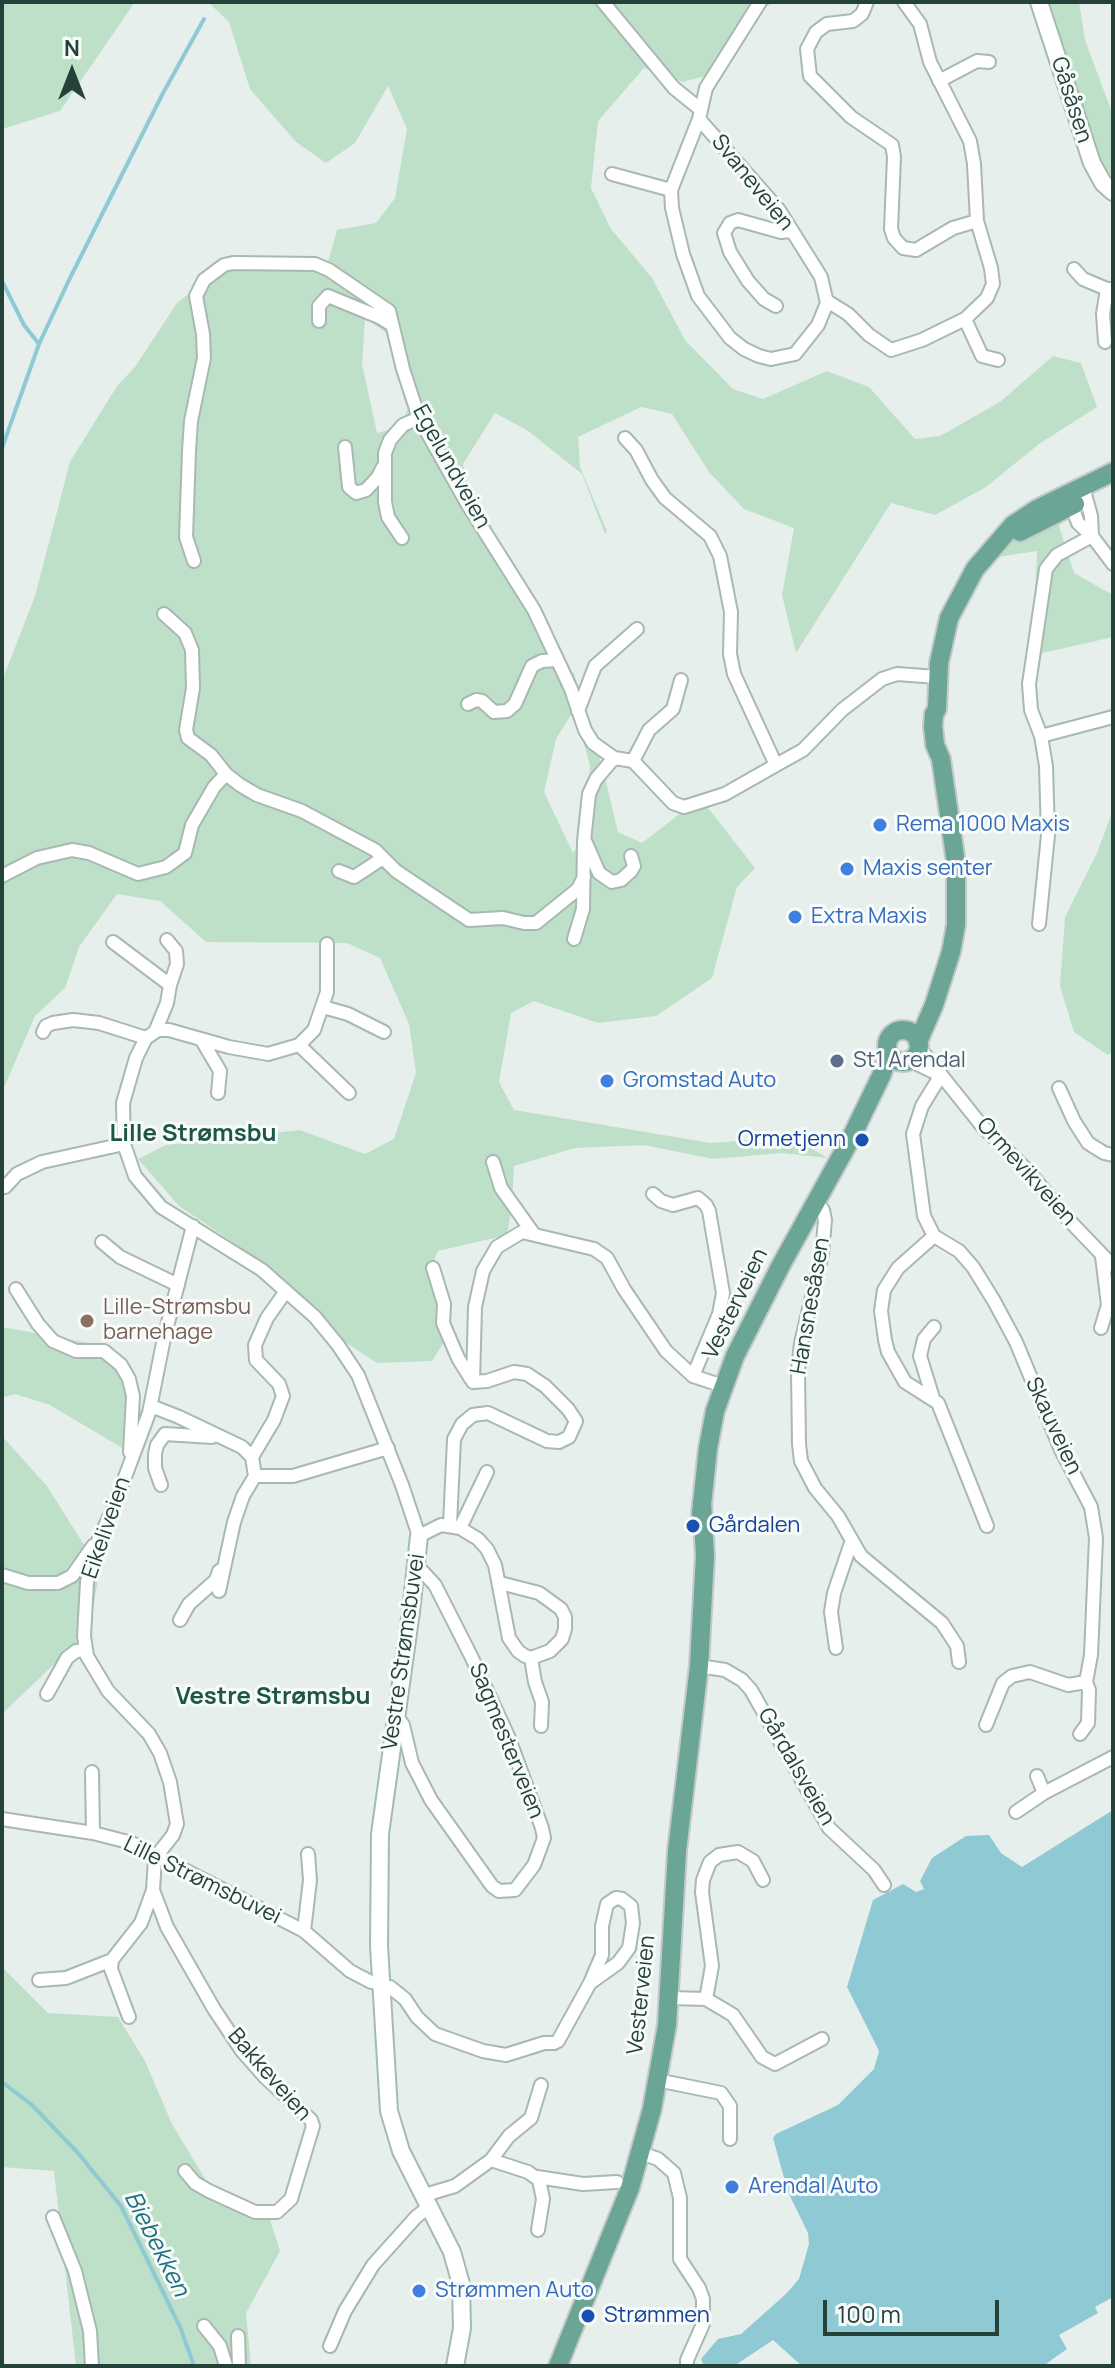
<!DOCTYPE html>
<html>
<head>
<meta charset="utf-8">
<style>
	body { margin:0 }
	#map { position:relative; width:1115px; height:2368px; overflow:hidden; background:#e6efeb; font-family:Manrope,sans-serif }
	canvas { display:block }
	.frame { position:absolute; inset:0; border:4px solid #24423a; pointer-events:none }
	.north { position:absolute; left:32px; top:32px; width:80px; height:80px; -webkit-text-stroke:6px #f7fbf9; paint-order:stroke; rotate:0deg; font-size:22px; font-weight:700; line-height:32px; text-align:center; color:#24423a }
	.north::after { content:''; display:block; margin:auto; width:28px; height:36px; background:#24423a; clip-path:polygon(50% 0,100% 100%,50% 72%,0 100%) }
	.scale { position:absolute; left:823px; top:2300px; width:176px; height:36px; box-sizing:border-box; border:4px solid #24423a; border-top:0; padding-left:10px; font-size:24px; line-height:28px; white-space:nowrap; color:#24423a; -webkit-text-stroke:6px #f7fbf9; paint-order:stroke }
</style>
</head>
<body>
<div id="map">
<canvas width="1115" height="2368"></canvas>
<div class="frame"></div>
<div class="north">N</div>
<div class="scale">100 m</div>
</div>
<script>
const g = document.querySelector('canvas').getContext('2d');
g.lineJoin = 'round';
function paint(path, color) { g.fillStyle = color; g.fill(path, 'evenodd'); }
const poly = rows => new Path2D(rows.map(r => 'M' + r).join(''));
function stroke(path, color, width, dash) { g.strokeStyle = color; g.lineWidth = width; g.lineCap = dash ? 'butt' : 'round'; g.setLineDash(dash || []); g.stroke(path); }
function drawText(font, color, halo, rows, align = 'center') {
  g.font = font + ' Manrope,sans-serif'; g.lineWidth = 6; g.setLineDash([]); g.textBaseline = 'middle'; g.strokeStyle = halo; g.fillStyle = color; for (const [text, x, y, turn = 0] of rows) {
    g.save(); g.translate(x, y); g.rotate((+turn || 0) * Math.PI / 180); g.textAlign = isNaN(turn) ? turn : align; if (halo) g.strokeText(text, 0, 0); g.fillText(text, 0, 0); g.restore();
  }
}
const green = poly([
	[2,2,135,2,60,111,2,129],
	[208,2,775,2,749,17,709,75,683,82,644,68,598,121,591,188,611,229,652,278,685,340,733,389,763,399,827,371,869,387,915,439,940,436,1000,402,1053,356,1081,363,1097,407,1039,444,986,487,935,515,891,503,796,653,782,595,794,528,744,509,709,472,672,414,641,407,578,437,580,467,607,531,605,534,582,474,527,430,495,413,463,464,472,503,492,538,515,568,536,635,568,678,574,672,579,700,602,765,618,832,642,843,678,815,705,804,755,868,737,887,712,978,656,1016,598,1023,534,1001,511,1013,499,1082,514,1110,711,1143,791,1137,828,1158,782,1153,713,1159,644,1145,575,1148,514,1166,512,1205,507,1235,438,1251,431,1267,449,1334,432,1361,377,1363,336,1336,292,1287,237,1245,179,1206,138,1159,166,1145,300,1130,365,1154,394,1139,416,1073,409,1024,380,958,347,943,206,942,160,901,117,894,79,947,65,988,35,1016,2,1092,2,681,35,596,70,462,117,386,135,367,177,303,231,260,300,269,328,262,337,230,376,223,395,198,407,129,388,86,355,143,326,163,296,142,250,89,229,22],
	[365,318,391,336,405,402,408,408,401,427,377,433,362,364],
	[574,710,590,765,585,834,573,853,544,792,556,739],
	[1032,2,1079,2,1085,40,1113,115,1113,193,1105,190,1076,144],
	[1113,469,1079,494,1059,526,1074,573,1113,595,1113,637,1038,654,1034,621,1037,551,984,559,990,538],
	[1113,810,1113,1052,1108,1055,1074,1032,1060,986,1065,917,1097,853],
	[2,1327,94,1344,133,1371,144,1425,134,1455,50,1405,15,1394,2,1398],
	[2,1436,47,1486,84,1545,104,1545,90,1625,76,1643,2,1714],
	[2,1912,3,1968,48,2013,118,2017,145,2061,172,2124,207,2182,269,2216,280,2251,246,2313,251,2366,76,2366,54,2171,2,2167]
]);
const water = poly([
	[1113,1810,1113,2297,1095,2307,1098,2313,1059,2335,1067,2349,1043,2366,802,2366,773,2340,734,2366,704,2366,701,2359,718,2339,741,2334,786,2294,799,2279,809,2244,808,2233,788,2192,773,2138,776,2134,838,2105,874,2069,879,2051,847,1987,873,1900,903,1884,916,1892,924,1889,920,1881,932,1858,966,1836,989,1835,1001,1853,1022,1867]
]);
const stream = poly([
	[2,281,24,325,39,344],
	[2,448,39,344,69,280,162,95,204,19],
	[2,2082,32,2105,78,2153,121,2206,181,2329,194,2366]
]);
const street = poly([
	[603,2,674,88,700,109],
	[867,2,862,14,853,21,827,24,816,32,807,49,810,76,851,117,892,145,894,157,891,229,894,238,903,248,916,250,953,228,977,221],
	[939,81,977,61,989,62],
	[699,119,779,210,821,277,827,303,818,325,795,354,771,359,759,356,744,349,730,338,698,296,683,254,672,208,671,190,699,119,706,88,760,2],
	[612,174,671,190],
	[1074,269,1083,279,1107,289,1113,289],
	[827,301,848,314,869,335,891,350,922,340,965,319,987,298,993,284,991,268,977,221,974,164,970,141,930,62,920,24,904,2],
	[776,306,764,299,748,281,730,252,724,233,730,223,738,220,781,232,791,231],
	[965,319,982,356,998,360],
	[319,321,319,306,328,296,379,317,392,325],
	[1105,342,1103,314,1107,289],
	[625,438,636,450,652,480,665,498,710,536,720,556,731,612,730,654,734,674,776,765,803,750,842,710,882,679,897,674,937,677],
	[345,447,349,487,356,493,366,490,378,477,383,467],
	[1083,487,1091,516,1092,536],
	[1069,499,1078,523,1092,536,1113,564],
	[402,538,388,517,385,502,385,453,390,440,403,425,419,418],
	[194,561,186,537,189,451,191,421,204,358,203,334,196,296,204,280,224,265,233,263,315,264,329,270,389,311,403,369,419,418,468,505,534,610,571,689,585,730,593,743,614,758,633,761,673,803,684,807,725,794,776,765],
	[164,614,185,633,192,650,193,688,186,730,188,738,211,755,226,774,240,785,257,795,302,811,375,850,396,871,469,920,503,918,524,923,536,923,578,889,584,877],
	[468,704,476,700,482,701,494,712,507,711,515,704,532,666,542,661,556,660],
	[578,711,595,666,637,629],
	[1041,736,1113,717],
	[633,761,649,730,673,709,681,680],
	[586,843,599,873,612,882,621,880,631,871,634,866,631,856],
	[339,871,354,877,383,858],
	[2,876,37,858,72,850,89,853,138,874,166,867,185,853,192,825,214,787,226,774],
	[1039,924,1048,835,1046,766,1041,736,1031,710,1029,684,1046,569,1057,555,1092,536],
	[574,939,583,909,584,841,589,794,596,779,614,758],
	[167,940,176,951,177,964,170,985],
	[113,942,170,985,167,1003,155,1032],
	[327,944,327,992,314,1030,299,1045,268,1054,229,1047,169,1030,158,1030,146,1038,136,1058,123,1103,124,1144,135,1176,161,1207,262,1270,315,1317,338,1345,358,1375,402,1485,419,1536,441,1525,460,1528,478,1539,487,1549,495,1565,509,1638,518,1651,525,1656,531,1658,550,1651,562,1639,565,1629,565,1617,561,1609,539,1593,500,1583],
	[323,1007,348,1014,384,1032],
	[43,1032,46,1026,53,1023,73,1020,99,1023,146,1038],
	[201,1039,220,1071,218,1093],
	[299,1045,349,1093],
	[918,1046,982,1126,1031,1174,1063,1214,1113,1266],
	[909,1060,938,1074],
	[941,1075,922,1106,913,1134,924,1216,934,1236,959,1251,973,1267,994,1301,1016,1342,1061,1450,1091,1507,1096,1538,1091,1655,1086,1682,1068,1685,1030,1672,1012,1676,1003,1683,986,1725],
	[1059,1088,1074,1121,1088,1143,1104,1153,1113,1155],
	[493,1162,501,1188,533,1233],
	[5,1187,17,1174,42,1162,124,1144],
	[653,1194,661,1201,673,1205,698,1198,706,1205,709,1211,723,1293,719,1314,693,1376],
	[816,1202,823,1210,825,1220,822,1254,801,1343,798,1370,799,1444,801,1461,815,1488,838,1516,861,1556,942,1623,957,1646,959,1662],
	[934,1236,898,1268,884,1290,881,1311,885,1340,888,1352,905,1382,938,1403,987,1526],
	[102,1242,120,1257,178,1285],
	[433,1268,444,1304,443,1323,458,1358,471,1379],
	[16,1289,38,1324,53,1341,76,1351,104,1351,121,1365,129,1379,133,1396,130,1452],
	[1101,1328,1108,1305,1102,1256],
	[473,1382,475,1307,483,1271,497,1247,522,1232,594,1249,607,1258,624,1289,666,1351,693,1376,723,1386],
	[933,1398,920,1356,924,1339,934,1327],
	[151,1406,179,1417,242,1447,252,1457,255,1476,293,1476,388,1448],
	[252,1457,274,1420,283,1396,279,1384,256,1360,255,1345,267,1318,286,1291],
	[161,1485,155,1468,155,1454,157,1445,165,1434,212,1437],
	[450,1525,454,1439,462,1424,473,1415,488,1413,547,1441,559,1442,569,1437,576,1421,568,1409,545,1386,527,1374,514,1372,487,1381,473,1382],
	[460,1528,487,1472],
	[2,1575,28,1583,58,1583,72,1576,93,1546],
	[219,1591,234,1522,243,1496,255,1476],
	[180,1620,189,1604,216,1580,219,1571],
	[836,1648,831,1612,834,1593,851,1543],
	[531,1658,535,1682,542,1702,541,1726],
	[699,1666,725,1670,742,1680,751,1690,829,1828,874,1870,884,1885],
	[47,1694,67,1658,76,1651,86,1650],
	[396,1715,403,1725,412,1763,431,1800,492,1886,499,1891,515,1890,534,1865,544,1838,542,1828,508,1736,471,1656,435,1585,423,1572,417,1571],
	[1080,1734,1088,1723,1089,1690,1086,1682],
	[92,1772,93,1833],
	[1037,1776,1044,1793],
	[1016,1812,1044,1793,1113,1757],
	[2,1819,93,1833,132,1843,304,1931,350,1971,371,1982,383,1983],
	[304,1931,310,1880,308,1854],
	[112,1960,111,1969,129,2017],
	[39,1980,66,1978,112,1960,141,1923,153,1890],
	[383,1987,390,1987,405,1999,417,2017,435,2034,483,2051,506,2055,544,2043,554,2043,558,2041,590,1983,602,1955,602,1926,607,1904,616,1898,622,1899,631,1906,633,1923,629,1948,618,1963,590,1983],
	[670,1998,706,1999,712,1966,702,1892,703,1880,710,1862,719,1855,738,1852,753,1861,763,1880],
	[706,1999,733,2015,762,2057,775,2064,822,2039],
	[657,2080,721,2093,730,2106,730,2139],
	[641,2153,658,2159,674,2173,680,2198,680,2259,699,2288,703,2299,703,2324,687,2360,687,2366],
	[491,2160,509,2136,531,2118,541,2085],
	[185,2171,195,2183,209,2191,255,2212,277,2212,291,2199,313,2126,311,2120,265,2077,242,2051,214,2009,167,1927,153,1890,155,1858,173,1835,177,1824,170,1782,160,1753,149,1734,108,1691,87,1656,84,1636,87,1582,98,1541,113,1509,149,1413,164,1338,193,1226],
	[537,2177,583,2184,617,2182],
	[425,2195,455,2186,491,2160,528,2172,539,2180,543,2199,538,2230],
	[53,2217,75,2271,90,2331,92,2366],
	[204,2326,220,2346,226,2366],
	[238,2336,239,2366],
	[330,2346,345,2311,373,2265,416,2217,430,2206]
]);
const secondary = poly([
	[1039,2,1092,163,1103,183,1113,192],
	[419,1536,411,1611,380,1834,379,1946,389,2111,401,2151,452,2252,461,2284,462,2328,455,2366]
]);
const primary = poly([
	[1020,532,1075,504],
	'887 1046a16 16 0 1 1 32 0a16 16 0 1 1-32 0Z',
	[918,1042,934,1005,951,952,956,925,956,863,941,759,935,745,933,726,934,714,937,709,939,663,949,618,975,569,1013,525,1037,509,1113,472],
	[701,1514,708,1448,715,1411,735,1356,781,1265,849,1142,882,1074,888,1053],
	[558,2366,630,2188,652,2109,667,2025,677,1851,699,1666,705,1556,702,1502]
]);
const markers = [
	[880,825,8,"#3f7fe0"],
	[847,869,8,"#3f7fe0"],
	[795,917,8,"#3f7fe0"],
	[837,1061,8,"#5c6f8a"],
	[607,1081,8,"#3f7fe0"],
	[862,1140,8,"#1a4fb4"],
	[87,1321,8,"#8d6e63"],
	[693,1526,8,"#1a4fb4"],
	[732,2187,8,"#3f7fe0"],
	[419,2291,8,"#3f7fe0"],
	[588,2316,8,"#1a4fb4"]
];
const streetNames = [
	["Gåsåsen",1071,100,72],
	["Svaneveien",752,183,51],
	["Egelundveien",451,467,61],
	["Ormevikveien",1026,1172,48],
	["Vesterveien",736,1304,-64],
	["Hansnesåsen",811,1306,-80],
	["Skauveien",1053,1426,65],
	["Eikeliveien",107,1528,-71],
	["Vestre Strømsbuvei",404,1652,-82],
	["Sagmesterveien",506,1741,68],
	["Gårdalsveien",796,1767,60],
	["Lille Strømsbuvei",202,1881,26],
	["Vesterveien",642,1995,-84],
	["Bakkeveien",269,2075,49]
];
const shopNames = [
	["Rema 1000 Maxis",896,825],
	["Maxis senter",863,869],
	["Extra Maxis",811,917],
	["Gromstad Auto",623,1081],
	["Arendal Auto",748,2187],
	["Strømmen Auto",435,2291]
];
const serviceNames = [
	["St1 Arendal",853,1061]
];
const transitNames = [
	["Ormetjenn",846,1140,"right"],
	["Gårdalen",709,1526],
	["Strømmen",604,2316]
];
const educationNames = [
	["Lille-Strømsbu",103,1308],
	["barnehage",103,1333]
];
const neighbourhoodNames = [
	["Lille Strømsbu",193,1134],
	["Vestre Strømsbu",273,1697]
];
const waterNames = [
	["Biebekken",156,2244,63]
];
paint(green, '#bfe0c8');
paint(water, '#8ec9d4');
stroke(stream, '#8ec9d4', 4);
stroke(street, '#a8b8b2', 16);
stroke(secondary, '#a4bbb3', 20);
stroke(primary, '#c2cac8', 22);
stroke(street, '#fff', 12);
stroke(secondary, '#fff', 16);
stroke(primary, '#6aa596', 18);
for (const [x, y, r, color] of markers) { const dot = new Path2D(); dot.arc(x, y, r, 0, 2 * Math.PI); g.fillStyle = color; g.fill(dot); stroke(dot, '#f7fbf9', 3); }
drawText('22px', '#24423a', '#f7fbf9', streetNames);
drawText('22px', '#366cbe', '#f7fbf9', shopNames, 'left');
drawText('22px', '#4e5e75', '#f7fbf9', serviceNames, 'left');
drawText('22px', '#164399', '#f7fbf9', transitNames, 'left');
drawText('22px', '#785e54', '#f7fbf9', educationNames, 'left');
drawText('bold 24px', '#1f5548', '#f7fbf9', neighbourhoodNames);
drawText('italic 24px', '#1c6f80', '#f7fbf9', waterNames);
</script>
</body>
</html>
